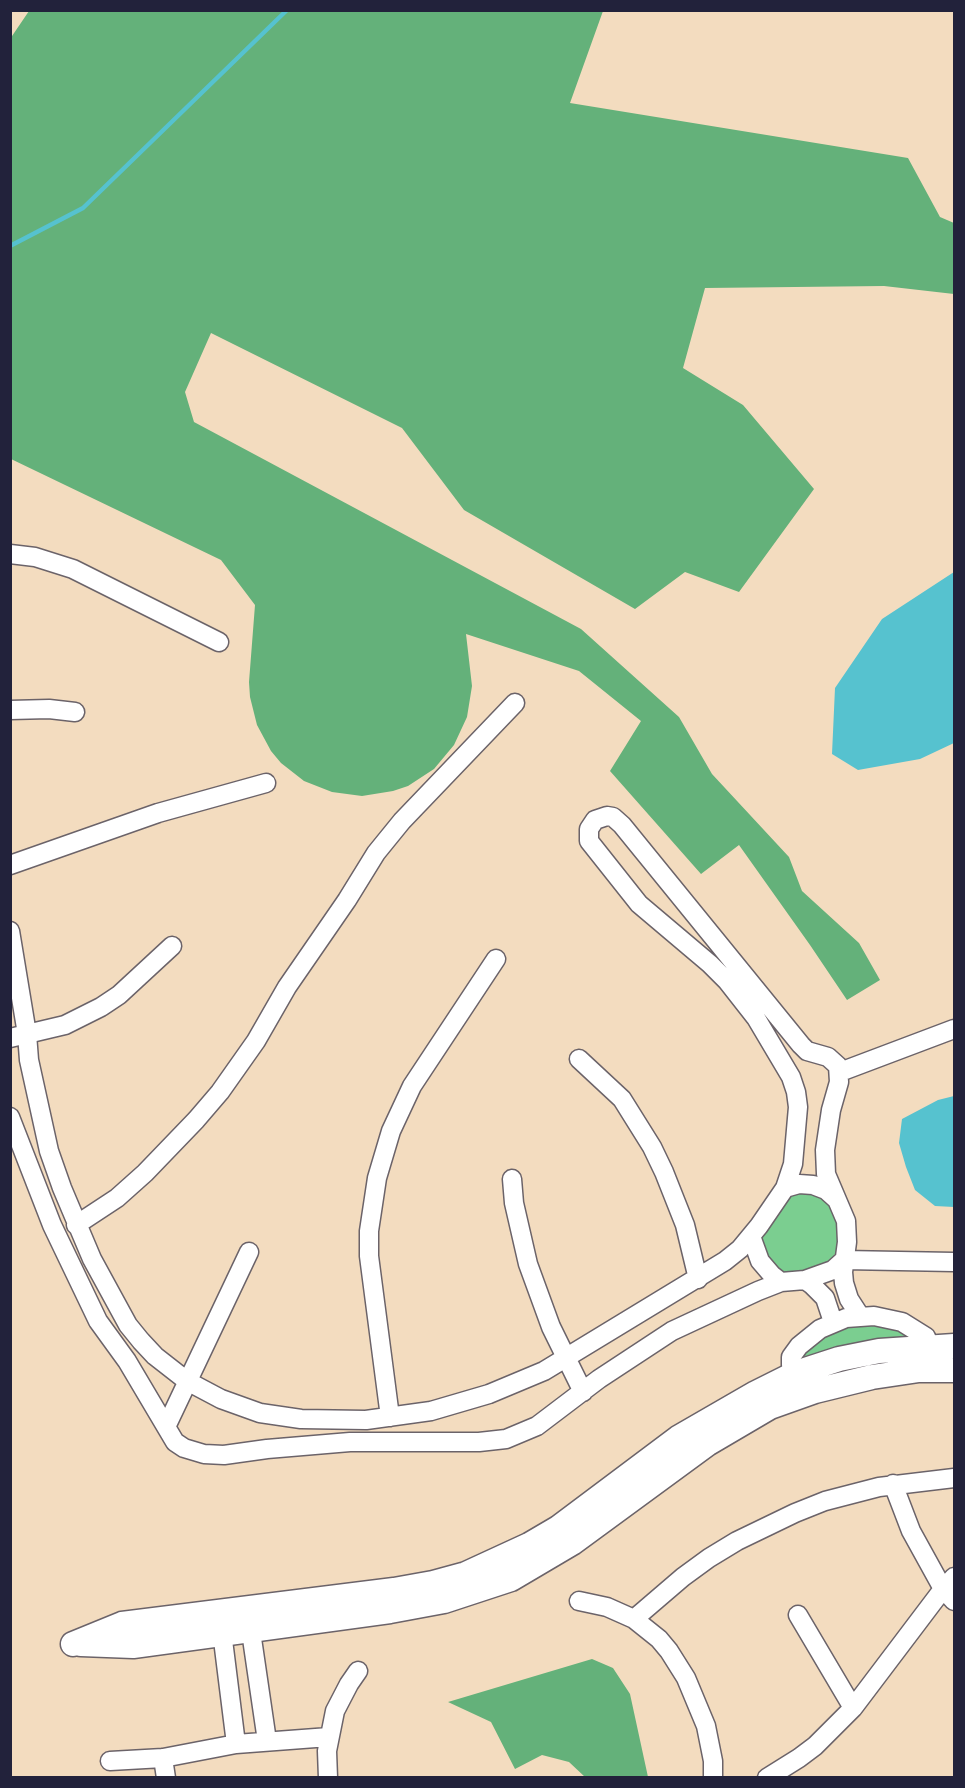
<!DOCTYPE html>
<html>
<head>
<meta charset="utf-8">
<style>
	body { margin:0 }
	#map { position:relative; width:965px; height:1788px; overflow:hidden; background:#f3dcbf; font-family:"Patrick Hand",sans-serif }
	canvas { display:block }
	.frame { position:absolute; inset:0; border:12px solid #22223b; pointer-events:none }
</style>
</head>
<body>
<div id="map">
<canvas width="965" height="1788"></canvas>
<div class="frame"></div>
</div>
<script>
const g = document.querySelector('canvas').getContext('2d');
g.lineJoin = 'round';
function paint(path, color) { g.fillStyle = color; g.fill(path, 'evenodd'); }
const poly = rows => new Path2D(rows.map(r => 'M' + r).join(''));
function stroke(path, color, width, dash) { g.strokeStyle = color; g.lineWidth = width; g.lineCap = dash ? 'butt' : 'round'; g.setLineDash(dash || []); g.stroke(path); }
const green = poly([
	[812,1191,828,1201,835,1216,839,1244,837,1251,829,1263,823,1267,786,1276,774,1270,761,1244,761,1237,786,1199,798,1192],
	[871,1324,898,1329,921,1342,793,1367,801,1356,820,1338,844,1327]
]);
const forest = poly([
	[29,11,603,11,570,103,908,158,940,217,954,223,954,294,884,286,705,288,683,368,743,405,814,489,739,592,685,572,635,609,464,510,402,428,211,333,185,392,194,422,581,629,679,717,712,774,789,857,802,891,859,943,880,980,847,1000,810,945,739,845,701,874,610,771,641,721,579,671,466,634,472,686,467,717,454,745,434,769,408,786,393,791,362,796,332,792,304,781,281,763,271,751,257,725,250,697,249,682,255,605,221,560,11,459,10,39],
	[592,1659,613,1668,630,1694,648,1777,585,1777,569,1762,542,1755,515,1769,491,1722,448,1702]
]);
const water = poly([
	[954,572,954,743,920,759,858,770,832,754,835,688,882,619],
	[954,1096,954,1207,935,1206,915,1190,906,1167,899,1143,902,1119,938,1100]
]);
const stream = poly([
	[10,246,83,208,287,10]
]);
const street = poly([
	[10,554,35,557,73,569,219,642],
	[10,710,49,709,75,712],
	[10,865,158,813,266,783],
	[10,931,27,1034,29,1060,49,1151,62,1188,92,1259,128,1325,141,1341,155,1356,187,1381,221,1399,260,1413,301,1419,366,1420,431,1411,489,1394,544,1371,725,1261,740,1249,759,1226,785,1188,793,1164,798,1107,796,1092,791,1077,756,1018,727,981,710,964,639,904,589,841,589,829,595,820,607,816,613,817,622,825,801,1045,807,1051,828,1057,838,1066,839,1082,831,1110,825,1150,826,1174,846,1221,847,1242,843,1272,844,1283,849,1299,860,1316],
	[10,1038,65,1025,101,1007,119,995,172,946],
	[579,1059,622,1099,652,1147,664,1172,685,1225,698,1279],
	[840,1072,954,1029],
	[10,1117,52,1225,98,1321,127,1361,175,1442,184,1448,204,1454,224,1455,267,1449,350,1442,479,1442,506,1439,537,1426,599,1379,672,1331,758,1291,781,1282,805,1280,833,1270,844,1260,954,1262],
	[512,1179,514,1203,528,1264,551,1327,583,1392],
	[785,1188,799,1184,813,1185,826,1190,836,1199],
	[76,1225,117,1198,145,1173,196,1120,220,1092,256,1041,287,987,347,900,376,853,402,821,515,703],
	[751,1236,760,1261,772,1275,781,1282],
	[805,1280,812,1285,825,1298,833,1322],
	[796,1373,791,1365,791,1357,799,1346,820,1329,846,1318,874,1316,902,1322,926,1337,930,1347],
	[390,1417,369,1256,369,1231,377,1178,391,1131,412,1086,496,959],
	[166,1427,249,1252],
	[893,1484,911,1531,943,1589,954,1601],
	[579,1601,607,1607,634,1619,659,1639,669,1651,686,1678,706,1726,713,1761,713,1778],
	[798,1615,853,1708],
	[249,1618,267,1741],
	[634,1619,683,1577,709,1558,737,1541,795,1513,825,1501,879,1487,954,1478],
	[221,1624,236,1744],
	[163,1758,166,1778],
	[110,1761,163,1758,236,1744,329,1737],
	[328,1778,327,1751,335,1711,349,1684,358,1671],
	[767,1778,799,1758,815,1746,853,1708,943,1589,954,1577]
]);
const secondary = poly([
	[73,1644,122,1624,394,1590,433,1583,466,1574,529,1545,558,1528,678,1438,756,1393,796,1373,839,1359,879,1351,954,1346],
	[81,1644,133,1646,390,1611,444,1601,511,1579,572,1543,707,1444,770,1407,815,1391,872,1377,919,1370,954,1370]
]);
paint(green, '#7bce90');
paint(forest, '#64b17a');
paint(water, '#56c2cf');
stroke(stream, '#56c2cf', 4.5);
stroke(street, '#6b6369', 21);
stroke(secondary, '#6b6369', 27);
stroke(street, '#fff', 18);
stroke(secondary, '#fff', 24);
</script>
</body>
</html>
